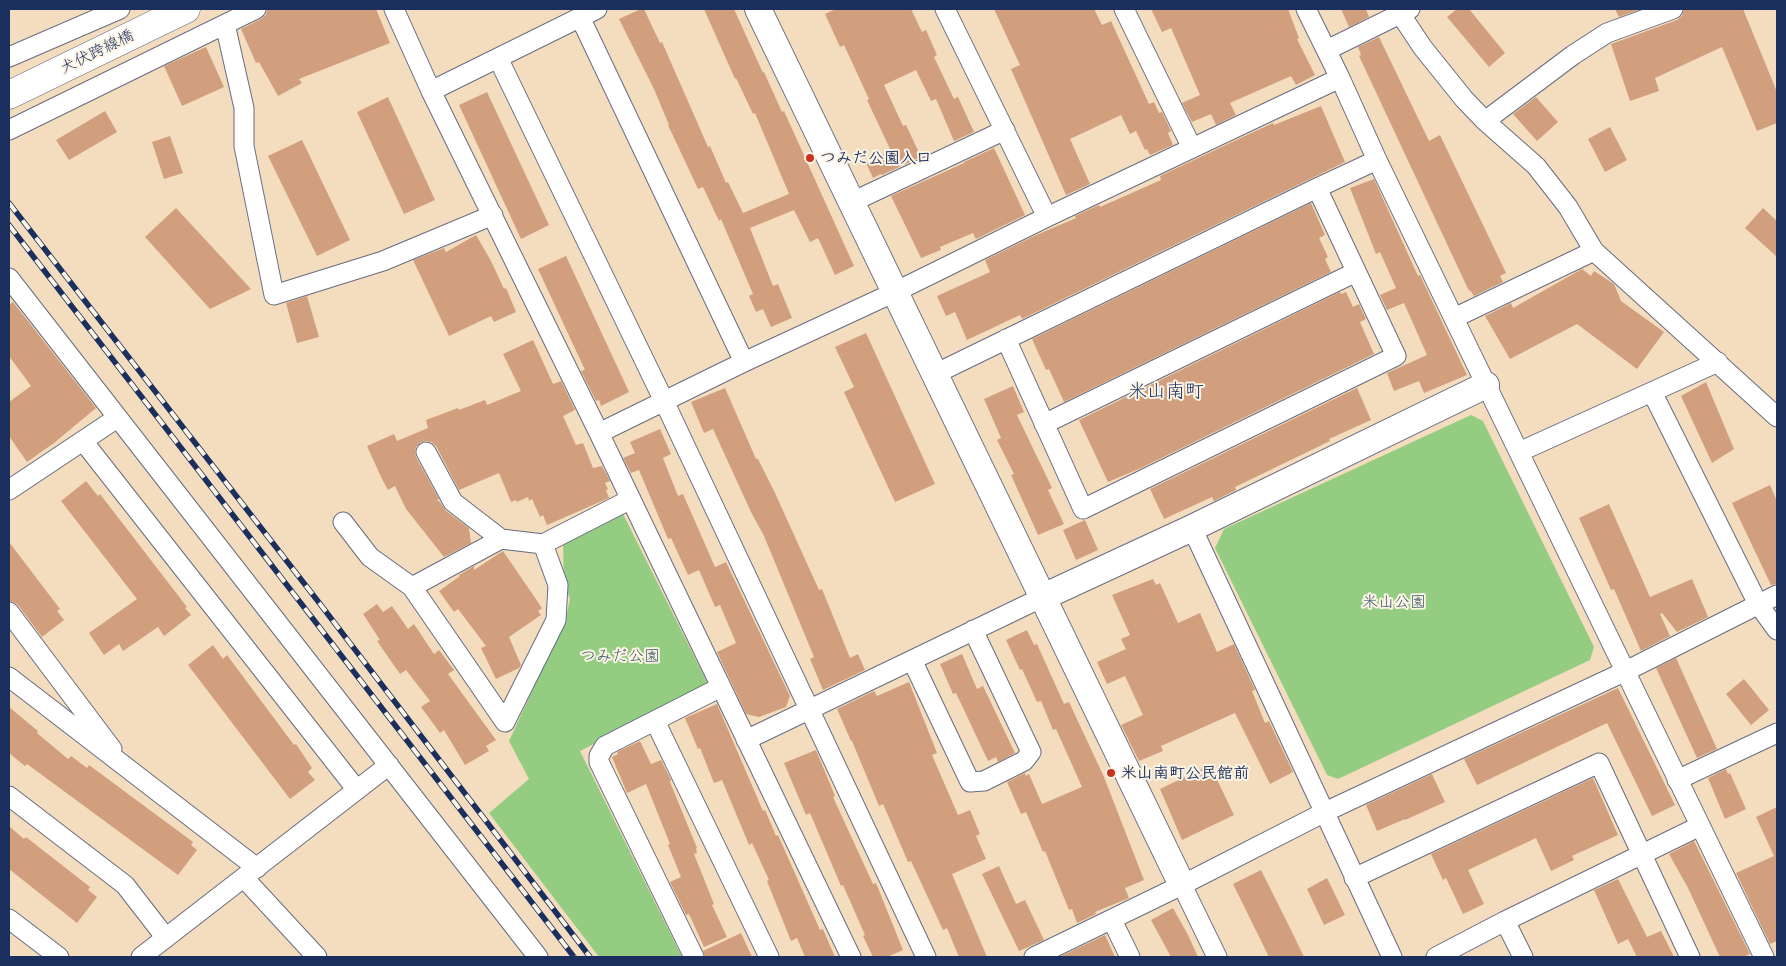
<!DOCTYPE html>
<html>
<head>
<meta charset="utf-8">
<style>
	body { margin:0 }
	#map { position:relative; width:1786px; height:966px; overflow:hidden; background:#f3ddbe; font-family:Delius,sans-serif }
	canvas { display:block }
	.frame { position:absolute; inset:0; border:10px solid #1b2f5e; pointer-events:none }
</style>
</head>
<body>
<div id="map">
<canvas width="1786" height="966"></canvas>
<div class="frame"></div>
</div>
<script>
const g = document.querySelector('canvas').getContext('2d');
g.lineJoin = 'round';
function paint(path, color) { g.fillStyle = color; g.fill(path, 'evenodd'); }
const poly = rows => new Path2D(rows.map(r => 'M' + r).join(''));
function stroke(path, color, width, dash) { g.strokeStyle = color; g.lineWidth = width; g.lineCap = dash ? 'butt' : 'round'; g.setLineDash(dash || []); g.stroke(path); }
function drawText(font, color, halo, rows, align = 'center') {
  g.font = font + ' Delius,"Klee One",sans-serif'; g.lineWidth = 4; g.setLineDash([]); g.textBaseline = 'middle'; g.strokeStyle = halo; g.fillStyle = color; for (const [text, x, y, turn = 0] of rows) {
    g.save(); g.translate(x, y); g.rotate((+turn || 0) * Math.PI / 180); g.textAlign = isNaN(turn) ? turn : align; if (halo) g.strokeText(text, 0, 0); g.fillText(text, 0, 0); g.restore();
  }
}
const green = poly([
	[1471,415,1483,421,1594,647,1590,660,1338,779,1327,775,1215,548,1224,529],
	[622,512,707,682,702,690,580,751,682,957,599,957,489,813,529,779,509,741,566,618,570,599,564,583,563,541]
]);
const building = poly([
	[270,9,376,9,390,43,299,79,302,83,278,96,259,62,256,63,241,29,261,19,266,15,267,10],
	[641,9,644,9,660,43,662,42,708,147,710,146,726,183,728,182,743,213,789,194,755,113,753,114,736,78,735,79,704,9,734,9,763,73,764,72,782,112,784,111,854,266,835,275,818,238,810,242,794,210,750,228,773,286,778,284,792,318,771,327,763,309,756,312,749,296,753,294,721,219,719,221,703,187,698,189,668,125,669,125,654,89,619,19],
	[836,9,911,9,922,32,926,30,937,55,934,57,954,99,958,97,974,132,954,141,936,99,931,101,916,70,884,85,903,126,906,125,921,157,882,175,881,174,873,178,866,163,891,151,867,100,869,99,844,45,840,47,825,14],
	[994,9,1094,9,1102,25,1111,21,1149,104,1154,102,1159,113,1162,112,1171,131,1168,133,1173,145,1150,155,1147,149,1145,150,1136,131,1130,134,1121,115,1070,139,1090,184,1066,195,1011,69,1020,65],
	[1151,9,1288,9,1299,38,1297,39,1315,75,1296,85,1291,76,1230,103,1236,115,1216,125,1211,114,1192,122,1182,103,1200,95,1171,28,1162,32],
	[1341,9,1366,9,1369,17,1349,27],
	[1457,9,1469,9,1505,53,1489,67,1447,17],
	[1615,9,1641,9,1619,17],
	[1684,9,1743,9,1777,92,1777,123,1757,131,1722,47,1655,78,1659,91,1630,101,1611,44,1677,20,1682,16],
	[1379,37,1429,141,1440,135,1506,273,1500,276,1503,282,1474,296,1470,290,1469,291,1359,56,1361,55,1358,47],
	[206,47,224,87,182,106,164,66],
	[487,92,549,225,521,239,459,105],
	[388,97,435,200,404,214,357,112],
	[1536,97,1558,122,1537,141,1513,114],
	[1321,106,1345,162,1022,319,1020,315,967,340,955,312,946,316,937,296,990,272,985,260,1034,236,1076,218,1075,216,1099,205,1100,207,1161,180,1160,176,1245,136,1273,123,1274,125],
	[105,111,117,132,69,160,56,140],
	[1610,127,1627,160,1605,172,1588,139],
	[170,136,183,173,164,179,152,142],
	[302,140,350,240,317,256,268,156],
	[994,148,1025,215,976,239,973,233,940,247,941,250,921,258,891,196,964,163,964,162],
	[1374,179,1418,276,1420,275,1467,375,1424,393,1419,381,1394,391,1387,373,1427,355,1404,303,1387,310,1380,295,1396,288,1380,252,1376,254,1350,188],
	[1311,203,1325,235,1319,238,1328,257,1325,259,1331,272,1064,402,1049,369,1046,370,1032,339],
	[176,208,251,289,210,309,145,237],
	[1763,208,1777,221,1777,257,1745,228],
	[476,235,491,261,504,289,506,288,516,312,494,322,491,316,449,336,413,260,444,248,446,252],
	[566,256,629,392,601,406,599,400,596,401,581,371,585,370,538,269],
	[1582,269,1591,276,1594,271,1614,284,1621,301,1664,332,1637,369,1577,324,1510,359,1485,316,1511,303,1513,308],
	[1340,292,1341,294,1346,292,1353,307,1359,304,1366,319,1360,322,1374,354,1141,468,1108,482,1079,420],
	[307,296,319,337,297,343,286,303],
	[13,302,96,408,54,443,27,462,9,436,9,402,31,386,9,356,9,305],
	[866,333,935,484,895,502,844,392,854,387,835,347],
	[533,340,553,384,561,381,575,410,563,416,576,445,583,443,593,468,602,466,610,481,605,483,608,489,606,490,609,498,547,525,543,515,540,517,532,499,529,501,528,497,517,502,516,500,511,502,499,473,459,490,436,446,431,442,426,441,421,442,416,447,415,452,416,457,439,499,437,500,440,502,446,511,469,528,471,543,444,557,406,509,395,486,388,490,382,479,367,446,394,434,397,441,428,428,426,420,458,408,459,410,485,400,487,405,521,391,503,354],
	[1706,382,1734,449,1712,463,1681,396],
	[1013,386,1024,412,1017,415,1052,488,1048,490,1064,524,1038,535,1011,475,1014,474,997,440,1001,438,984,399],
	[725,388,756,459,758,459,775,493,819,590,822,589,850,658,858,654,865,670,827,688,823,690,810,659,814,657,764,536,751,512,713,429,704,433,691,402],
	[1357,388,1371,420,1329,439,1330,441,1235,487,1236,490,1214,501,1212,497,1164,519,1150,489],
	[660,429,671,454,663,458,678,496,683,494,715,567,726,562,790,696,786,707,759,717,746,714,717,652,736,643,720,605,715,607,699,570,688,575,671,538,668,539,639,470,631,473,623,458,635,453,630,442],
	[86,481,98,496,100,494,187,607,185,608,191,615,164,636,158,627,123,651,119,644,104,655,89,633,137,599,61,501],
	[1770,485,1777,501,1777,584,1771,585,1732,503],
	[1609,504,1650,597,1692,579,1708,617,1677,632,1662,613,1660,614,1670,636,1641,651,1614,589,1611,590,1579,518],
	[1085,520,1098,550,1076,560,1063,530],
	[9,542,60,609,57,611,64,620,42,637,18,605,14,602,9,601],
	[503,551,542,608,538,611,541,615,509,637,521,665,519,668,496,679,481,648,486,646,458,609,454,612,439,591,460,576,459,575,474,566,474,570],
	[1153,579,1156,585,1160,583,1178,623,1200,613,1217,652,1234,644,1255,690,1252,691,1265,723,1269,721,1293,772,1270,784,1235,713,1161,746,1163,751,1139,761,1121,725,1143,715,1125,676,1107,684,1097,662,1126,649,1121,639,1130,635,1112,595],
	[377,604,383,612,392,606,408,629,414,624,434,654,439,650,454,670,448,674,496,740,486,746,489,751,465,765,444,730,440,733,421,707,430,701,406,670,400,674,377,641,380,640,363,614],
	[1027,630,1034,645,1037,644,1064,704,1069,702,1104,777,1144,880,1125,888,1129,898,1095,912,1096,914,1077,923,1072,909,1069,910,1045,851,1043,852,1026,812,1021,814,1007,782,1025,773,1026,776,1029,774,1042,804,1082,787,1056,729,1053,730,1041,701,1037,702,1022,669,1020,670,1006,640],
	[213,645,223,659,227,655,294,745,296,744,312,768,308,772,315,780,290,799,188,665],
	[962,654,977,689,983,686,1015,753,998,762,996,757,988,761,956,693,953,694,940,664],
	[1676,658,1717,749,1697,758,1656,668],
	[1744,679,1769,710,1751,725,1726,694],
	[909,682,937,753,932,755,958,815,970,810,980,834,976,836,986,859,952,874,987,957,959,957,947,928,943,930,911,861,908,862,883,804,879,806,852,741,851,741,837,709,874,691,877,696],
	[1618,688,1675,805,1652,816,1607,723,1477,785,1464,759],
	[717,704,763,811,765,810,776,836,778,835,820,930,823,929,835,957,805,957,797,938,791,941,767,881,769,880,752,843,749,845,722,780,714,783,700,748,698,749,685,718],
	[9,707,38,731,37,733,68,759,71,756,87,768,89,765,193,842,191,845,197,850,178,875,27,764,25,766,9,753],
	[640,741,651,764,661,760,671,780,670,782,697,848,696,848,697,853,694,854,714,904,712,905,727,937,704,947,689,914,686,915,670,882,681,877,668,845,670,844,646,784,627,793,612,757,618,754,617,752],
	[816,750,835,796,833,797,873,884,876,883,903,950,887,957,873,957,863,936,865,935,843,885,841,886,810,813,806,815,784,763],
	[1210,765,1234,815,1182,840,1160,789],
	[1726,769,1728,774,1730,773,1746,809,1725,819,1708,778],
	[1432,774,1445,802,1405,820,1405,819,1377,831,1366,805],
	[1593,778,1618,835,1572,856,1574,860,1551,871,1536,838,1468,870,1484,904,1463,914,1446,878,1443,880,1431,854],
	[1777,807,1777,941,1770,944,1736,873,1774,856,1756,817],
	[9,826,24,839,26,837,90,887,88,890,97,897,77,923,9,869],
	[1694,841,1750,954,1743,957,1720,957,1688,888,1669,854],
	[999,866,1016,904,1025,900,1044,940,1019,951,982,874],
	[1261,870,1292,932,1304,957,1269,957,1233,884],
	[1327,878,1345,915,1324,925,1307,889],
	[1618,879,1647,937,1661,931,1674,957,1637,957,1628,939,1618,944,1594,890],
	[1173,908,1188,935,1198,957,1171,957,1151,920],
	[741,933,752,957,705,957,703,951],
	[1105,935,1115,957,1059,957]
]);
const street = poly([
	[394,9,431,91,599,433,851,957],
	[945,9,1047,217],
	[1124,9,1192,148],
	[1306,9,1340,78,1377,160,1764,957],
	[1397,9,1423,48,1464,99,1485,121,1536,166,1568,207,1594,251,1777,417],
	[580,17,744,362],
	[225,24,244,108,244,146,274,295,383,261,493,215],
	[1327,50,1410,9],
	[9,57,120,9],
	[498,58,664,401,926,957],
	[431,91,597,9],
	[1485,121,1573,55,1607,33,1673,9],
	[9,130,256,9],
	[852,202,1005,130],
	[9,278,538,957],
	[1454,318,1594,251],
	[1006,339,1083,509,1396,356,1317,188],
	[935,374,1317,188,1377,160],
	[1652,392,1758,604,1777,630],
	[1044,424,1356,272],
	[599,433,744,362,895,292,1047,217,1340,78],
	[83,441,357,790],
	[426,452,453,502,501,539,543,544,631,499],
	[1519,452,1718,362],
	[9,490,117,418],
	[343,522,370,557,412,587,505,722,556,620,558,585,543,544],
	[1192,528,1392,957],
	[412,587,501,539],
	[9,612,112,749],
	[912,660,970,782,984,781,1024,761,1031,752,973,630],
	[9,677,257,868],
	[655,721,769,957],
	[746,740,1043,597],
	[1677,780,1777,733],
	[9,796,125,885,166,938],
	[244,878,317,957],
	[1354,878,1599,763,1690,957],
	[1182,885,1217,957],
	[9,919,59,957],
	[1112,920,1130,957],
	[1505,921,1523,957],
	[141,957,389,765],
	[694,957,599,762,599,756,605,746,721,687],
	[1034,957,1182,885,1325,812,1626,671,1777,595],
	[1436,957,1505,921,1700,826]
]);
const secondary = poly([
	[758,9,1182,885],
	[1043,597,1192,528,1486,385]
]);
const primary = poly([
	[9,95,186,9]
]);
const rail = poly([
	[9,203,317,600,590,957],
	[9,225,574,957]
]);
const markers = [
	[810,158,5,"#c8321e"],
	[1111,773,5,"#c8321e"]
];
const streetNames = [
	["犬伏跨線橋",97,52,-26]
];
const poiNames = [
	["つみだ公園入口",820,158],
	["米山南町公民館前",1121,773]
];
const parkNames = [
	["米山公園",1394,602],
	["つみだ公園",620,656]
];
const quarterNames = [
	["米山南町",1166,392]
];
paint(green, '#94cd81');
paint(building, '#d29f7e');
stroke(street, '#676c80', 21);
stroke(secondary, '#676c80', 28);
stroke(primary, '#676c80', 29);
stroke(street, '#fff', 19);
stroke(secondary, '#fff', 26);
stroke(primary, '#fff', 28);
stroke(rail, '#1b2f5e', 5.5);
stroke(rail, '#fcf5e5', 4, [11]);
for (const [x, y, r, color] of markers) { const dot = new Path2D(); dot.arc(x, y, r, 0, 2 * Math.PI); g.fillStyle = color; g.fill(dot); stroke(dot, '#fcf5e5', 2); }
drawText('16px', '#1b2f5e', '#fcf5e5', streetNames);
drawText('bold 16px', '#1b2f5e', '#fcf5e5', poiNames, 'left');
drawText('16px', '#395667', '#fcf5e5', parkNames);
drawText('19px', '#1b2f5e', '#fcf5e5', quarterNames);
</script>
</body>
</html>
